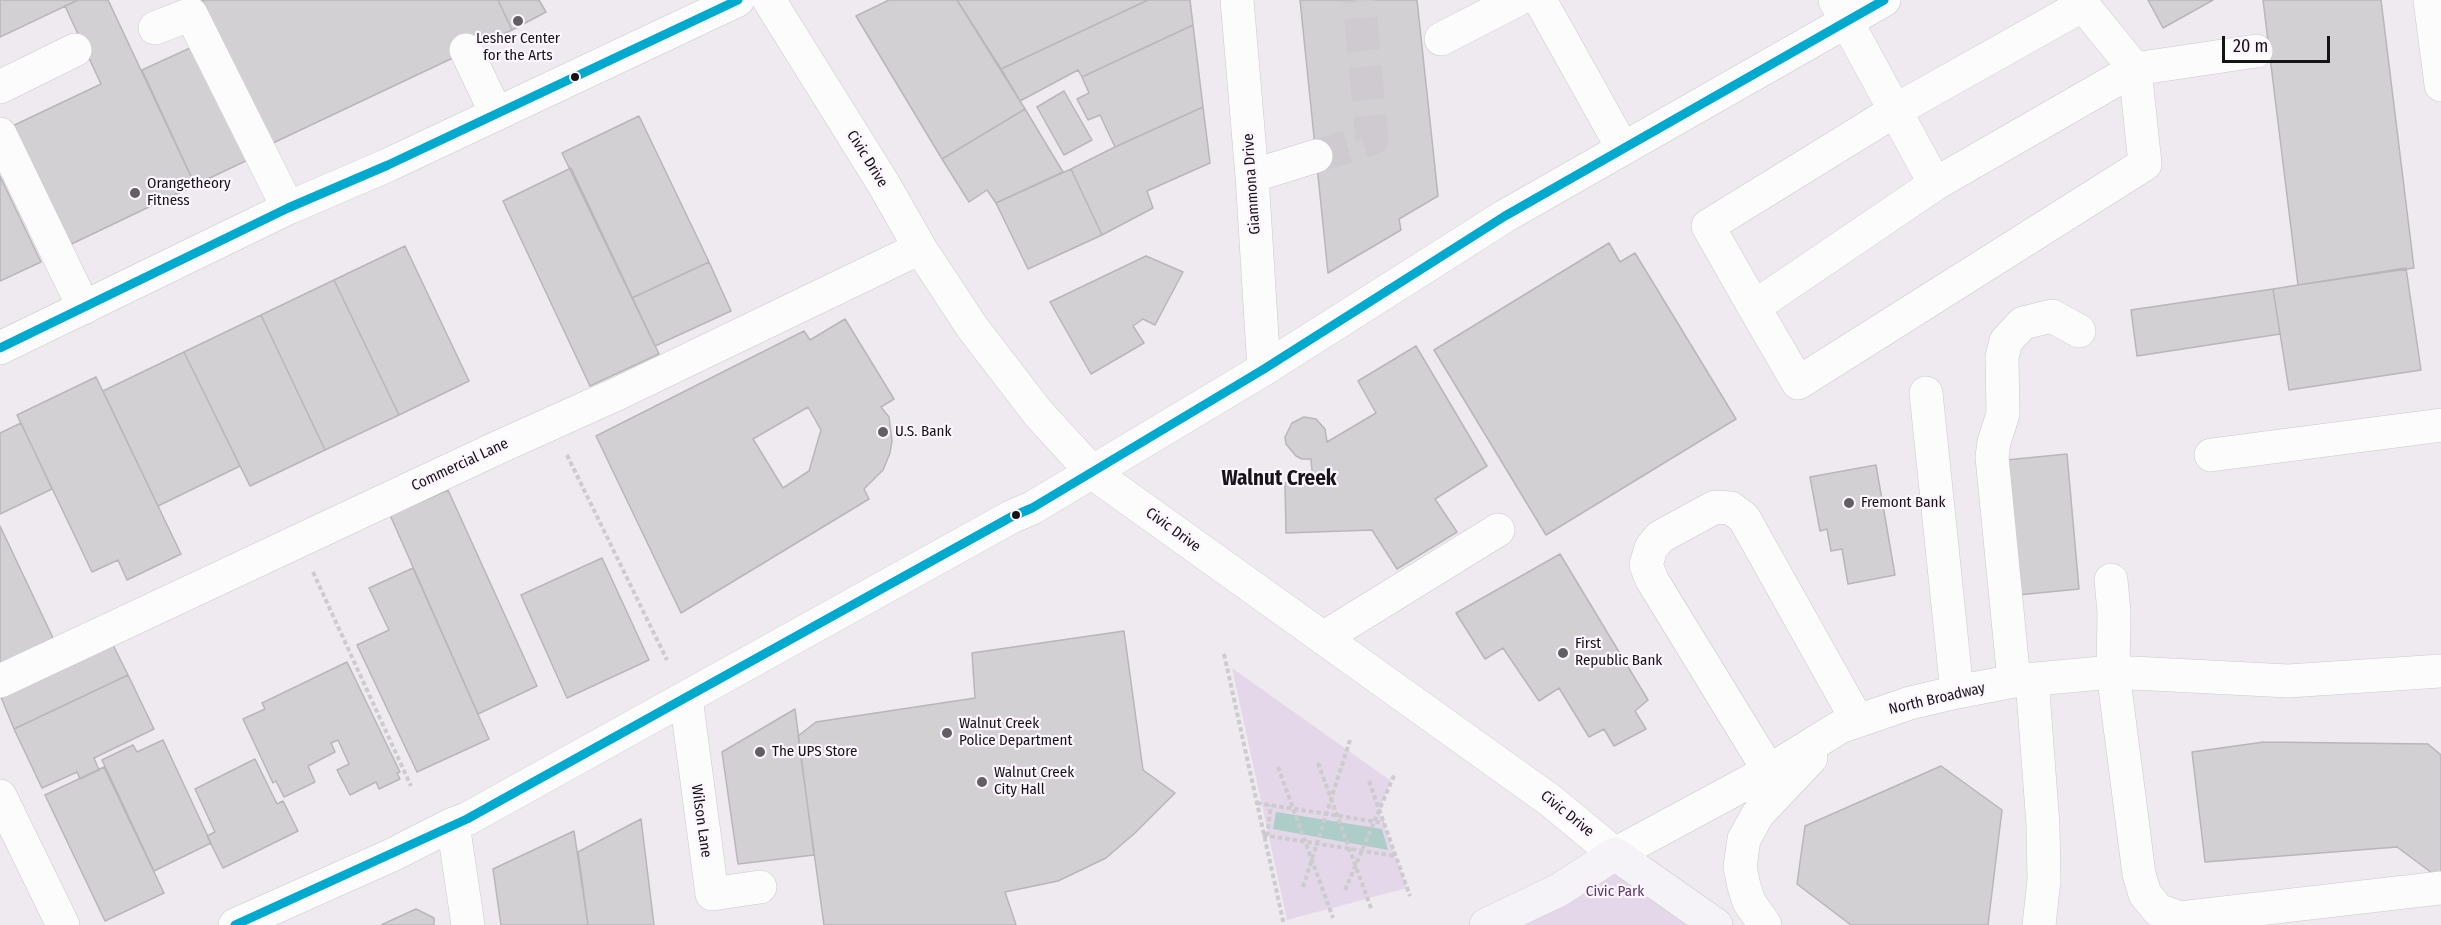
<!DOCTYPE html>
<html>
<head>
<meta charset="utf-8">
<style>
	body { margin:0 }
	#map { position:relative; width:2441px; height:925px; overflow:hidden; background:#eeeaef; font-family:"Fira Sans Condensed",sans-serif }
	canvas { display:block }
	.scale { position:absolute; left:2222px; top:36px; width:108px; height:27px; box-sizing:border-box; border:3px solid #171418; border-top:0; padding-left:8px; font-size:18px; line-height:21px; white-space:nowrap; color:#171418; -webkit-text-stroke:4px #fcf4ff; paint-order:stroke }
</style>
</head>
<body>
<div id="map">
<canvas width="2441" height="925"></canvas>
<div class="scale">20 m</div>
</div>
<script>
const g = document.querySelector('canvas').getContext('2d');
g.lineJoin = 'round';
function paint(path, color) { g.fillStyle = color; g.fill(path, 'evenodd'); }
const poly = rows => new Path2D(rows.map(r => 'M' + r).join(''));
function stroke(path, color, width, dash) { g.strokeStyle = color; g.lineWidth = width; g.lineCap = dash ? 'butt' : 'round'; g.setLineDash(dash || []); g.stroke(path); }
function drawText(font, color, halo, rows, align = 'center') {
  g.font = font + ' "Fira Sans Condensed",sans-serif'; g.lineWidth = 4.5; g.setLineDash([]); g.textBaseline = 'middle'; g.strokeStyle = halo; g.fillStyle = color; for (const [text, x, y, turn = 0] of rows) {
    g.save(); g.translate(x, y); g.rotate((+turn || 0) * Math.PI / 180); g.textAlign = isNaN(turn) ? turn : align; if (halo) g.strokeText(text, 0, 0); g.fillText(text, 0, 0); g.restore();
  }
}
const green = poly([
	[1232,668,1391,781,1379,811,1407,888,1287,920],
	[1615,854,1716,925,1486,925]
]);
const water = poly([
	[1276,812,1382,829,1388,850,1273,829]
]);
const building = poly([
	[0,0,78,0,0,37,0,0],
	[78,0,108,0,195,185,61,249,4,130,101,84,65,6,78,0],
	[202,0,498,0,512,30,273,143,202,0],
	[498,0,539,0,546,12,512,30,498,0],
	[889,0,957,0,1025,109,942,159,856,16,889,0],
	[957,0,1148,0,1001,69,957,0],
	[1148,0,1190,0,1193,25,1082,77,1078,70,1020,101,1001,69,1148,0],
	[1300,0,1417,0,1438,196,1399,219,1401,230,1328,273,1300,0],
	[2148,0,2213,0,2163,28,2148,0],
	[2263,0,2381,0,2414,268,2298,285,2263,0],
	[1193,25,1203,107,1115,147,1100,115,1088,120,1077,99,1089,93,1082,77,1193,25],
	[201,43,254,157,195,185,142,70,201,43],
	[1064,91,1092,140,1064,155,1037,107,1064,91],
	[1203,107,1210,163,1147,191,1153,208,1102,235,1071,169,1115,147,1203,107],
	[1025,109,1063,172,996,203,987,190,969,202,942,159,1025,109],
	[639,116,709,262,632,298,562,153,639,116],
	[571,168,659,354,590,386,503,201,571,168],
	[1071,169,1102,235,1028,269,996,203,1071,169],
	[0,176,41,262,0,281,0,176],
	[1609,243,1620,262,1635,253,1736,419,1546,535,1434,350,1609,243],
	[405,246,469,381,399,415,334,280,405,246],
	[1146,256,1183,272,1155,325,1143,319,1133,326,1144,343,1091,374,1050,302,1146,256],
	[709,262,731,311,655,346,632,298,709,262],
	[2406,268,2421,370,2289,390,2273,289,2406,268],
	[334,280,399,415,325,450,261,315,334,280],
	[2273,289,2280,334,2137,356,2131,310,2273,289],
	[261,315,325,450,250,486,184,352,261,315],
	[845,319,894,399,881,407,889,417,892,441,890,453,883,470,864,489,869,499,681,613,596,436,804,331,810,340,845,319],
	[808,407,821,430,809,471,783,488,753,439,808,407],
	[1416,346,1487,466,1435,499,1457,532,1397,569,1372,530,1286,533,1285,483,1313,482,1311,459,1302,459,1296,456,1286,444,1285,437,1292,423,1304,417,1316,419,1325,429,1327,442,1376,413,1358,381,1416,346],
	[184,352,240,466,158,506,103,391,184,352],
	[96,377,181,554,127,580,118,560,92,572,17,415,96,377],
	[21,423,52,489,0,514,0,433,21,423],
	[2067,454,2079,589,2018,595,2006,460,2067,454],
	[1876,465,1895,575,1848,584,1842,549,1831,551,1827,529,1820,531,1810,477,1876,465],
	[448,490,537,686,478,714,390,515,448,490],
	[0,526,53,638,0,664,0,526],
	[1560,554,1648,700,1635,711,1646,729,1614,746,1604,729,1589,737,1559,688,1539,701,1503,648,1485,659,1456,613,1560,554],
	[602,558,649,660,567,698,521,595,602,558],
	[413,568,489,739,417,772,357,645,389,630,369,588,413,568],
	[1124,631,1143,770,1175,793,1135,833,1106,858,1058,881,1005,892,1016,925,824,925,798,736,816,722,975,698,972,653,1124,631],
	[113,645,128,675,14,729,1,697,113,645],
	[347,662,400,772,397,773,400,779,379,789,376,782,350,795,337,770,349,764,338,740,331,743,335,752,308,766,315,782,284,797,276,781,273,783,243,719,265,709,262,703,347,662],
	[128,675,154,729,94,758,99,770,80,779,77,772,42,788,14,729,128,675],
	[795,709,814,855,738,864,722,752,795,709],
	[163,740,211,843,154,871,102,760,133,745,137,752,163,740],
	[2264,742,2428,744,2441,755,2441,875,2436,876,2397,847,2205,862,2192,752,2264,742],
	[255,759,277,804,283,801,298,831,223,868,207,836,215,832,195,789,255,759],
	[1941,766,2002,810,1988,925,1851,925,1797,884,1805,826,1941,766],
	[104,767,164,893,105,921,45,795,104,767],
	[641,819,654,925,588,925,578,852,641,819],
	[574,831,588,925,501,925,493,869,574,831],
	[416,909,434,918,434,925,381,925,416,909]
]);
const minorTunnel = poly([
	[1316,156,1372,139,1359,0]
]);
const path = poly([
	[567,455,667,660],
	[313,572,411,786],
	[1224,654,1284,925],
	[1318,763,1371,908],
	[1278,767,1333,918],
	[1369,781,1410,896],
	[1257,803,1384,823],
	[1263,835,1395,856],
	[1267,836,1271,805],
	[1303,887,1350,740],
	[1345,890,1395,773]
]);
const minor = poly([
	[769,0,883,183,920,248,972,327,1038,413,1093,473,1551,801,1615,854,1769,771,1840,727,1910,703,1957,692,2014,681,2113,672,2288,681,2441,671],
	[1237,0,1252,176,1264,369],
	[1540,0,1622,147],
	[1835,0,1935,184,2135,69,2256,51],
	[2430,0,2441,85],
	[155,28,191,14,288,208],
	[1441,39,1517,0],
	[466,50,496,113],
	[0,87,75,50],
	[0,134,84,308],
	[1252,176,1316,156],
	[1754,307,1798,383,2145,164,2135,69,2083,5,1896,110,1708,226,1754,307,1935,184],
	[0,348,288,208,388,165,738,0],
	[1926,393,1957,692],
	[2211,455,2441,425],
	[2111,580,2114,612,2113,672,2139,874,2145,894,2158,910,2180,918,2441,888],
	[1323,638,1498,530],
	[2032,679,2043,825,2044,880,2039,925],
	[0,681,499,447,619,393,920,248],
	[2014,681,1992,457,1994,442,2003,414,2002,357,2006,341,2023,323,2052,316,2079,331],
	[686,698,712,894,760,887],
	[1769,771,1652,580,1646,565,1651,548,1660,537,1715,507,1731,508,1744,518,1857,720],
	[0,796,63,925],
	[453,824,468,925],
	[235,925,392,855,453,824,467,819,1011,517,1032,508,1264,369,1505,216,1884,0],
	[1765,925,1749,902,1744,886,1740,867,1744,839,1758,814,1811,758]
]);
const major = poly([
	[1486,925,1559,890,1615,854,1716,925]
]);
const bus1 = poly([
	[0,348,288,208,388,165,738,0],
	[235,925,467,819,1011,517,1032,508,1264,369,1505,216,1884,0]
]);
const markers = [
	[518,21,6,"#625f63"],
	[575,77,5,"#171418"],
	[135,193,6,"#625f63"],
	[883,432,6,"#625f63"],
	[1849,503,6,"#625f63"],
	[1016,515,5,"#171418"],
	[1563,653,6,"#625f63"],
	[947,733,6,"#625f63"],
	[760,752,6,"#625f63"],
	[982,782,6,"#625f63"]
];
const poiNames = [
	["Lesher Center",518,39,"center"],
	["for the Arts",518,56,"center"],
	["Orangetheory",147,184],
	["Fitness",147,201],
	["U.S. Bank",895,432],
	["Fremont Bank",1861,503],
	["First",1575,644],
	["Republic Bank",1575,661],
	["Walnut Creek",959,724],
	["Police Department",959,741],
	["The UPS Store",772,752],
	["Walnut Creek",994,773],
	["City Hall",994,790]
];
const streetNames = [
	["Civic Drive",867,159,58],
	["Giammona Drive",1252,184,-94],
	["Commercial Lane",460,465,-25],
	["Civic Drive",1173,530,36],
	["North Broadway",1937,699,-13],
	["Civic Drive",1567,814,39],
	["Wilson Lane",701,821,82]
];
const parkNames = [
	["Civic Park",1615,892]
];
const districtNames = [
	["Walnut Creek",1279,479]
];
paint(green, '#e5d7ea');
paint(water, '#accdc8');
paint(building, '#d3d0d4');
stroke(building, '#b9b5ba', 1.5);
stroke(minorTunnel, '#cecacf', 33, [33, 16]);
stroke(minor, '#cbc8cc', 34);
stroke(major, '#cac9cb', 34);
stroke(path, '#cccbcd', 4, [4.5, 3]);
stroke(minor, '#fcfcfd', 33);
stroke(major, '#f6f3f8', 33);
stroke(bus1, '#00a9ce', 9);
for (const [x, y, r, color] of markers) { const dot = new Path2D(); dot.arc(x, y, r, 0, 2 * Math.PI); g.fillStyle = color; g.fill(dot); stroke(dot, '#fcf4ff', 2); }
drawText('15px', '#171418', '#fcf4ff', poiNames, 'left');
drawText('15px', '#171418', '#fcf4ff', streetNames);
drawText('15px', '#5b3a66', '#fcf4ff', parkNames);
drawText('bold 21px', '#171418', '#fcf4ff', districtNames);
</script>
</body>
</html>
